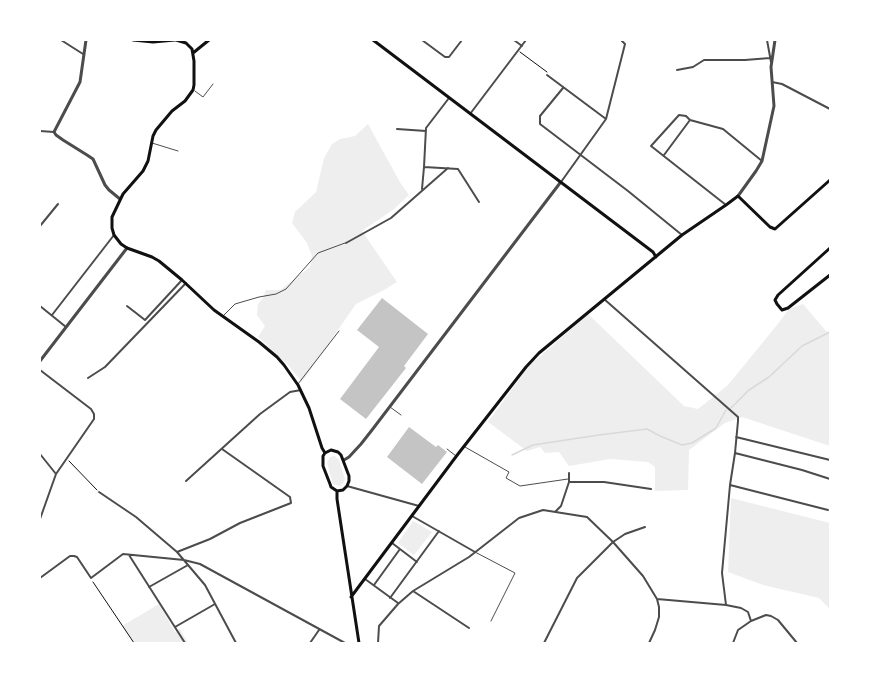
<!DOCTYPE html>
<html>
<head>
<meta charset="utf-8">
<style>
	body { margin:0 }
	#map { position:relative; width:870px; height:683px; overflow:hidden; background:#fff; font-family:Signika,sans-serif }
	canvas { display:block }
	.frame { position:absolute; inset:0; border:41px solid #fff; pointer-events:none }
</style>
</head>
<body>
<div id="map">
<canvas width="870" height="683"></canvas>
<div class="frame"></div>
</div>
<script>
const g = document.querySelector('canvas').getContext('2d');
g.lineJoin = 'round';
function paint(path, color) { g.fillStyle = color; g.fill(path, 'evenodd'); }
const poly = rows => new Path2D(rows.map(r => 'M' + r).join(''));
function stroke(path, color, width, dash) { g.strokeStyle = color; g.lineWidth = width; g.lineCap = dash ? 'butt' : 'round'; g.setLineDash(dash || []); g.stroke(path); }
const green = poly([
	[368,124,401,184,409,195,394,209,362,231,397,282,384,290,356,304,302,382,289,366,258,337,265,326,257,315,258,304,263,298,266,290,280,290,310,267,312,256,307,243,292,223,295,212,316,192,324,158,332,144,340,139,355,136],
	[803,304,827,332,830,330,830,446,742,417,725,423,689,450,688,490,655,491,655,467,648,462,610,459,569,466,559,452,545,453,540,447,527,451,488,422,534,359,536,360,588,314,684,406,698,409,728,385,777,325,789,309],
	[335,456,339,460,345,479,343,483,340,486,333,484,327,463,330,457],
	[731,498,830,523,830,611,828,607,819,598,763,585,728,572],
	[413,521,432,532,414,555,398,543],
	[159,604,175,632,180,629,188,643,134,643,122,626]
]);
const stream = poly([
	[731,408,749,390,769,377,802,346,830,332],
	[512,455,533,445,599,435,647,429,660,436,682,445,692,443,716,428,726,410]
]);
const building = poly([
	[382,298,428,334,404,366,406,368,366,419,340,399,379,347,357,330],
	[409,427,436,447,438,445,447,452,422,484,387,457]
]);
const path = poly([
	[520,52,547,72],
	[69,461,97,490],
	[93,582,134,643]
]);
const service = poly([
	[195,91,203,97,213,84],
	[152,143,178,151],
	[223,316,235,304,259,297,276,294,286,289,318,253,345,243],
	[298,384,339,331],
	[390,407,401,415],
	[465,447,509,472,506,478,520,486,568,479],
	[447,449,456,456],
	[475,552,515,573,491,621]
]);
const minor = poly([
	[61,40,83,54],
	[422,40,445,57,449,57,462,40],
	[514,40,522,46],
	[767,40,771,62],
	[677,70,693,67,704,60,745,60,770,58],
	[547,75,606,119],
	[772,82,782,84,830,109],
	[563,88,540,116,540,124,628,191,682,235],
	[470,114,526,40],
	[690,120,723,129,762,161],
	[397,129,426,131],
	[40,131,54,132],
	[664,155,690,120,686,116,679,115,651,146,726,205],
	[424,167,458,169,479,202],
	[561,182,606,119,625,44,621,40],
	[422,189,424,167,426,128,449,98],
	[40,226,58,204],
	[346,243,391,218,448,168],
	[604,299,738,417,738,421,735,453,730,485,722,573,726,605],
	[40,306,66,327],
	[127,306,145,320,182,280],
	[52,315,114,235],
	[40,370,91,409,94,414,94,419,56,474,40,519],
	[88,378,105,367,186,283],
	[736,437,830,460],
	[735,453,802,470,830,479],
	[40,454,56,474],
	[186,481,260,414,290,392,301,390],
	[569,482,604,482,651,489],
	[730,485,828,510],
	[347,486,419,506],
	[99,492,136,517,177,552,205,585,236,643],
	[555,512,561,506,569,482,569,473],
	[412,516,475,552],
	[392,543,417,562],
	[177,552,210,539,240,523,291,503,290,497,222,449],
	[129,555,185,643],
	[40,578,70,556,74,556,77,557,91,578,123,554,184,560,200,564,345,643],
	[365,579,398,603],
	[374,585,400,549],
	[149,587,188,565],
	[413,591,469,628],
	[390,598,439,531],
	[657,599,726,605,741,608,748,612,751,621],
	[175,627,215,604],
	[310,643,319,630],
	[378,643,379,626,398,604,413,591,469,557,519,518,543,510,587,517,613,542,643,576,657,599,659,607,659,617,655,630,649,643],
	[544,643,577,578,613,542,625,534,645,527],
	[733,643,738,630,751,621,766,615,771,616,778,620,797,643]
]);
const tertiary = poly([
	[86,40,80,82,54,132,56,135,63,140,87,155,93,159,105,185,109,190,120,199],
	[738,196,756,171,762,161,774,106,771,67,775,40],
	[40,361,127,248],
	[344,460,349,457,361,444,372,430,560,183]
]);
const secondary = poly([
	[133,40,153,42,175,40],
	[176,40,186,43,192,49,194,61,194,85,193,90,185,101,172,111,156,130,153,136,148,161,143,171,123,194,112,217,112,228,114,235,121,244,127,248,152,257,159,261,182,280,214,310,259,342,277,357,284,365,298,385,309,408,322,448,325,453],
	[373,40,653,252,656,257],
	[193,53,209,40],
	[830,248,778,295,775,300,777,304,782,310,788,308,830,275],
	[331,450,338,452,341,455,349,476,349,481,347,486,343,490,337,491,331,487,330,484,323,466,323,456,325,453,331,450],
	[337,491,337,499,359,643],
	[351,597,458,454,526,367,539,353,682,235,726,205,738,196,770,227,775,229,830,180]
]);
paint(green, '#eee');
stroke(stream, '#d9d9d9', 1.5);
paint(building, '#c4c4c4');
stroke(path, '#111', 1);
stroke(service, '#4c4c4c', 1);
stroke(minor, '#4c4c4c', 2);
stroke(tertiary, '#4c4c4c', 3);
stroke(secondary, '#111', 3);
</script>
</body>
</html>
